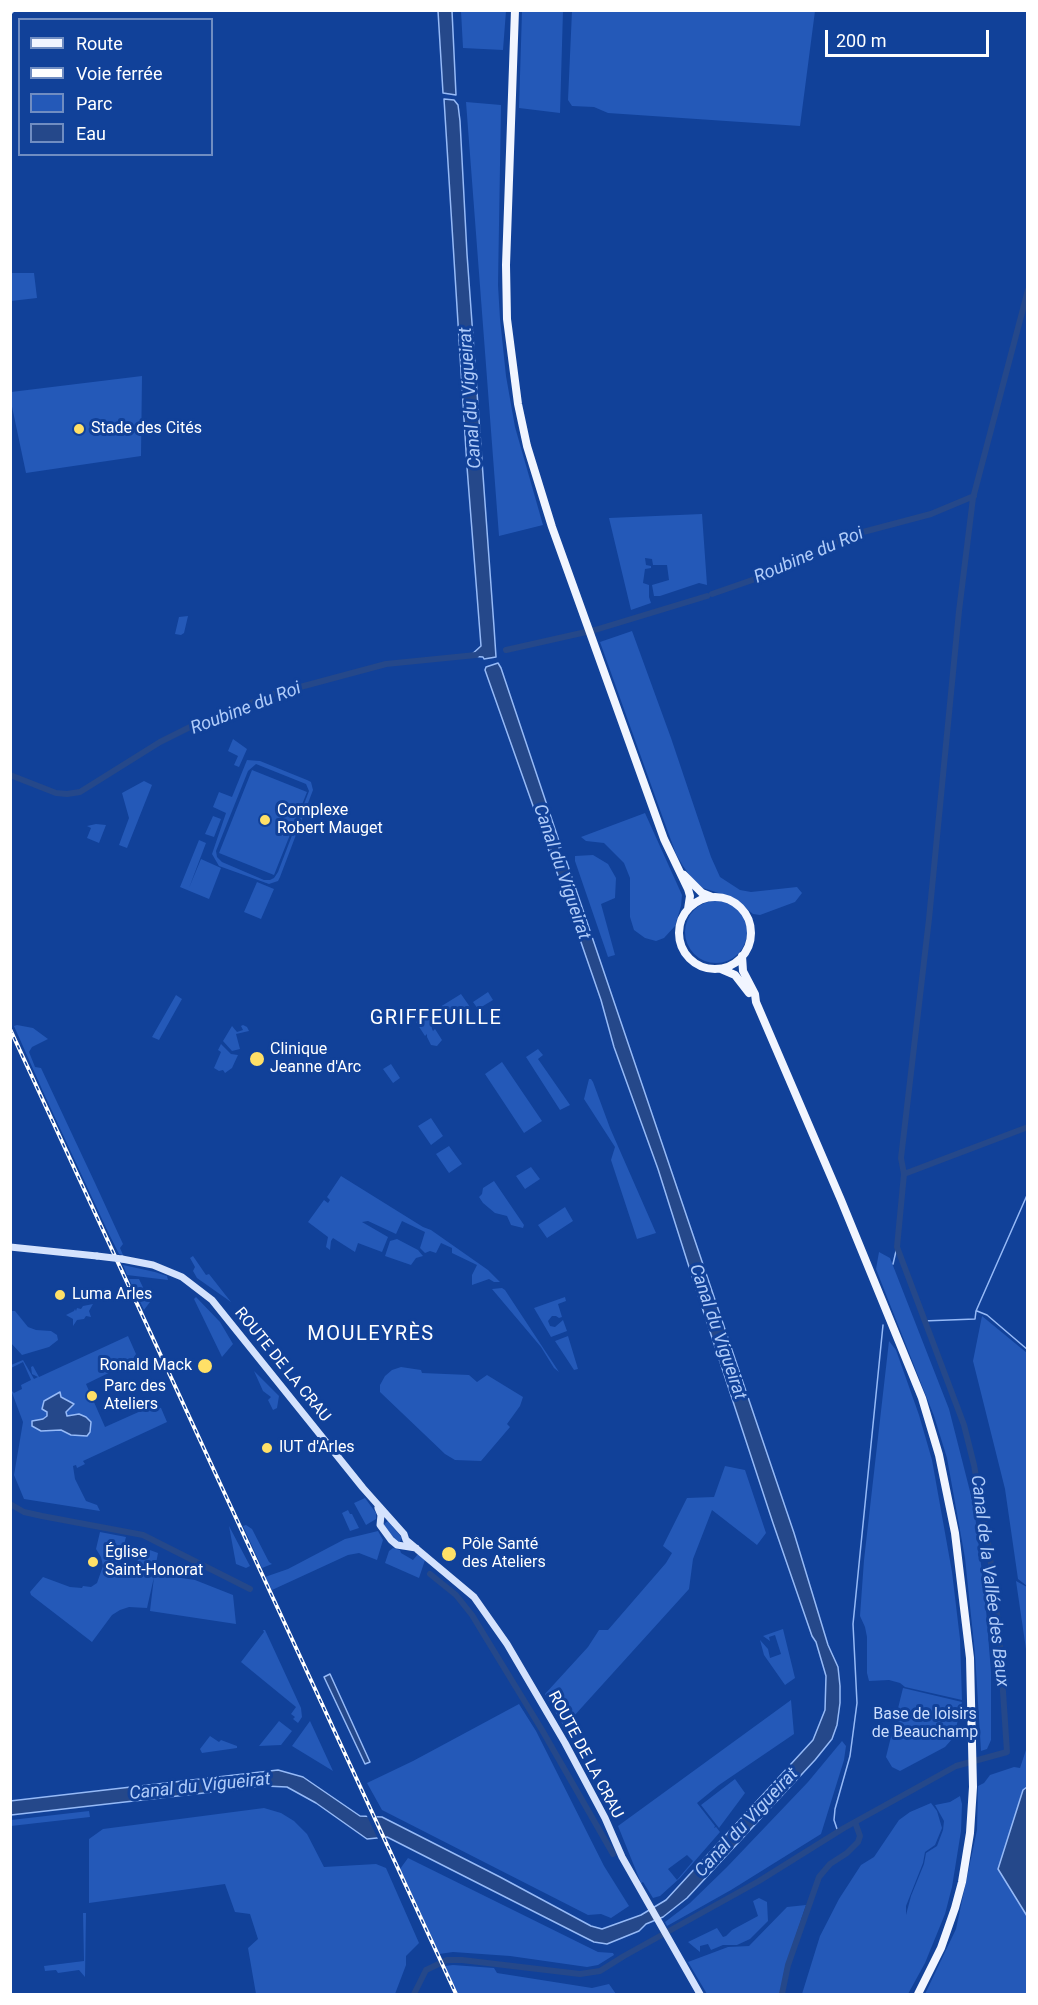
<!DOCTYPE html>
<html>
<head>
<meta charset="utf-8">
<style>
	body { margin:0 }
	#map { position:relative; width:1038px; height:2005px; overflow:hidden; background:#114199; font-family:Roboto,sans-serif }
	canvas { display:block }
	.frame { position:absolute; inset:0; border:12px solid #fff; pointer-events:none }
	.legend { position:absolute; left:18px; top:18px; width:195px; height:138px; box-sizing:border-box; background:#114199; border:2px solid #708dc2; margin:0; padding:8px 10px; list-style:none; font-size:18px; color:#fff }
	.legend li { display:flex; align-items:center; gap:12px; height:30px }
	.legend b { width:30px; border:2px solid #708dc2 }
	.scale { position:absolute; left:825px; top:30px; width:164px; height:27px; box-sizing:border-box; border:3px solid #fff; border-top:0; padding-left:8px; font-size:18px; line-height:21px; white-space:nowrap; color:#fff; -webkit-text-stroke:4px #114199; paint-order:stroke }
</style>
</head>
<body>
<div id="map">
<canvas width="1038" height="2005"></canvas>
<div class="frame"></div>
<ul class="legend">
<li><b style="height:8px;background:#f1f5ff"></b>Route</li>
<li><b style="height:8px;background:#fff"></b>Voie ferrée</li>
<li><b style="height:16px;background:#2459b8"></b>Parc</li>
<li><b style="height:16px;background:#25488a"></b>Eau</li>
</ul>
<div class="scale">200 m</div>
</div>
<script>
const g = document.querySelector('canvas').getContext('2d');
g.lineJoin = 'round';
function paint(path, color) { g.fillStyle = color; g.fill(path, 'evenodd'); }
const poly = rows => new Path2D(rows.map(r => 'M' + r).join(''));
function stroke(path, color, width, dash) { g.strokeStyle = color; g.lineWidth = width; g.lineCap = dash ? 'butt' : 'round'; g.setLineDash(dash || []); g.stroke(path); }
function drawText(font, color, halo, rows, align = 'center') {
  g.font = font + ' Roboto,sans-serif'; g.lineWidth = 6; g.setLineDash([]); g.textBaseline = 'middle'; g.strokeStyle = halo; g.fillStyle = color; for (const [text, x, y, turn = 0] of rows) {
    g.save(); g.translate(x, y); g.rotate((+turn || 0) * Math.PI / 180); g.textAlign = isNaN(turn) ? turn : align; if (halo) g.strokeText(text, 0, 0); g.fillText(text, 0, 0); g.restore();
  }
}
const green = poly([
	[461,11,506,11,503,50,463,48],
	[522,11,563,11,560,113,519,108],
	[572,11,815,11,800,126,608,113,594,107,572,106,568,100],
	[466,102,501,105,498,285,500,319,506,376,515,427,543,525,499,536],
	[11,273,34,273,37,298,11,301],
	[142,376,141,456,26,473,11,402,11,392],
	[702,514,707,585,699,583,660,596,654,596,652,585,669,580,667,565,653,565,652,559,645,558,646,565,651,566,651,568,645,569,643,583,649,585,649,597,651,603,631,610,609,518],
	[188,616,184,633,181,635,175,634,179,617],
	[632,631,671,738,711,857,720,877,740,890,751,892,797,887,802,893,795,902,760,915,753,914,734,898,703,888,694,881,683,866,676,854,660,810,600,642],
	[233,739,247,749,239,767,234,765,238,756,228,751],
	[247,760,260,761,307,780,311,782,313,790,280,877,278,881,269,884,219,866,212,854,226,813,213,807,219,792,232,797],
	[256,764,306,784,309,791,278,872,274,878,270,880,264,880,222,862,217,857,216,851,248,771],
	[252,770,307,792,274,875,219,853],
	[144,781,152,785,127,848,119,845,129,818,122,793],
	[645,813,682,895,681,906,675,926,664,938,656,941,645,938,634,930,630,917,630,878,624,863,604,843,586,841,581,837],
	[213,816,221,819,214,837,205,834],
	[96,824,106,825,99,843,87,838,91,828,87,826],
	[199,840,206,843,189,888,201,859,221,868,209,899,180,887],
	[593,855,608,864,616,878,615,898,601,904,615,955,608,957,575,861,575,856],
	[257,882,274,889,261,919,244,912],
	'685 932a31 31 0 1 1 62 0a31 31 0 1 1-62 0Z',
	[488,992,493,1000,478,1009,473,1002],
	[461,994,470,1007,458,1014,452,1011,444,1011,440,1007],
	[176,995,182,999,159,1040,152,1037],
	[431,1012,435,1018,431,1023,432,1029,433,1031,435,1029,442,1040,437,1046,431,1045,427,1037,427,1034,425,1036,416,1022],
	[17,1025,33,1028,48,1039,32,1047,29,1052,35,1067,41,1068,95,1183,123,1244,120,1248,123,1255,119,1254,108,1232,45,1096,14,1026],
	[232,1026,237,1032,243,1030,241,1026,243,1025,247,1027,249,1031,236,1034,240,1049,232,1051,223,1041],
	[221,1044,231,1054,238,1055,232,1068,225,1073,223,1070,219,1071,214,1068,221,1052,218,1050],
	[538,1049,543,1055,538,1059,570,1105,560,1110,526,1057],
	[502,1062,542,1121,524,1133,485,1074],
	[391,1064,400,1078,393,1083,383,1069],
	[589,1079,591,1079,593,1082,610,1128,656,1233,637,1239,611,1160,615,1147,584,1099],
	[431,1118,443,1136,431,1145,418,1126],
	[449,1146,462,1164,449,1173,436,1154],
	[531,1167,540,1179,525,1189,516,1176],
	[341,1176,423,1227,431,1230,488,1270,500,1282,494,1282,489,1279,472,1285,472,1275,477,1265,452,1253,452,1248,441,1243,436,1253,430,1251,425,1253,420,1248,425,1232,402,1221,396,1234,368,1221,362,1222,388,1237,382,1252,358,1243,355,1252,333,1238,331,1241,330,1250,326,1247,328,1237,308,1222,324,1200,328,1203,330,1200,327,1197],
	[494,1181,524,1225,523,1228,511,1225,507,1216,495,1213,483,1203,479,1197,482,1194,483,1188],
	[565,1207,573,1221,547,1238,538,1225],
	[397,1239,418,1250,423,1256,416,1258,411,1265,385,1256,390,1241],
	[879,1252,890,1258,949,1409,974,1507,985,1597,991,1672,991,1740,987,1749,981,1751,975,1654,965,1558,947,1458,934,1416,876,1269],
	[193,1256,206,1275,209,1274,231,1302,197,1278,193,1271,195,1267,190,1258],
	[123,1265,155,1272,167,1276,168,1280,127,1275],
	[129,1279,139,1279,150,1302,144,1310],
	[502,1288,505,1290,559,1372,554,1368,541,1347,492,1289],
	[196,1297,220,1322,233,1344,222,1357,194,1299],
	[565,1297,566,1301,558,1304,562,1317,559,1318,556,1316,552,1316,548,1321,550,1326,555,1327,563,1320,567,1331,551,1337,534,1308],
	[93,1304,89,1311,91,1317,86,1316,84,1319,77,1320,73,1326,73,1319,66,1315,74,1311,75,1309,76,1311,77,1308,81,1309,83,1306],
	[11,1311,15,1311,28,1327,36,1330,51,1331,57,1335,58,1340,49,1347,22,1355,11,1343],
	[982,1316,1027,1353,1027,1586,1018,1579,1005,1489,973,1361],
	[128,1336,136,1354,131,1362,86,1384,105,1427,152,1406,161,1408,167,1422,83,1461,85,1464,77,1468,76,1465,73,1466,75,1479,86,1501,97,1505,100,1511,24,1499,14,1475,23,1422,11,1390,14,1393,22,1389,21,1385,31,1380,23,1362,11,1368,11,1365,23,1360,34,1379,38,1377,32,1374,31,1367,33,1366,39,1377],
	[568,1336,578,1369,574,1370,555,1341],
	[889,1341,896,1350,919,1415,932,1460,952,1572,960,1639,962,1700,905,1687,900,1683,889,1680,869,1681,867,1673,867,1637,865,1627,860,1616,864,1560],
	[401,1367,421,1370,422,1373,469,1375,477,1382,487,1375,523,1397,520,1406,507,1424,510,1427,481,1461,455,1460,445,1454,380,1392,380,1385,385,1376,392,1370],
	[254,1371,279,1396,277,1408,273,1410,268,1400,271,1397,263,1391],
	[725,1466,745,1470,766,1533,757,1545,712,1510,693,1559,689,1589,564,1727,545,1694,588,1647,599,1630,608,1630,666,1563,672,1553,663,1546,687,1498,714,1497],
	[365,1498,376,1513,376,1519,366,1525,354,1503],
	[348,1510,350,1514,352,1514,359,1528,350,1531,342,1513],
	[388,1521,402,1538,399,1543,384,1527,384,1524],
	[246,1525,252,1529,269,1562,272,1564,262,1568,243,1526],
	[229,1526,250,1566,246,1568,236,1564],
	[378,1531,383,1540,377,1560,359,1553,348,1555,272,1590,265,1577,288,1569,345,1539],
	[100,1532,126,1537,119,1563,134,1565,147,1549,158,1553,154,1574,195,1580,233,1595,236,1624,150,1611,154,1577,147,1608,129,1607,120,1610,112,1615,92,1642,31,1595,30,1592,43,1577,70,1587,82,1588,83,1586,91,1587,97,1583,103,1566,101,1557,96,1549],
	[393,1548,400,1550,401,1553,413,1560,418,1554,425,1560,419,1578,385,1563,389,1551],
	[1016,1581,1027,1587,1027,1656],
	[783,1629,795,1678,785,1685,764,1655,760,1640,768,1649,770,1658,781,1654,775,1635,769,1637,770,1641,763,1636],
	[263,1630,265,1630,301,1708,302,1717,298,1723,293,1719,295,1717,291,1714,296,1707,241,1662,264,1632],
	[903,1688,962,1702,954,1737,945,1747,900,1771,892,1767,886,1757],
	[791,1700,794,1734,719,1785,697,1803,715,1826,714,1828,716,1827,720,1832,680,1878,660,1896,653,1898,643,1882,641,1883,618,1826],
	[687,1855,693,1861,677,1880,668,1869],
	[519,1704,536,1731,604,1866,629,1906,611,1918,601,1914,588,1915,382,1810,367,1783,413,1761],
	[279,1721,292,1731,281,1745,259,1746],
	[310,1721,333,1771,292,1746],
	[210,1736,219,1742,221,1740,237,1746,237,1748,202,1753,200,1749],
	[842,1741,846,1746,844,1760,821,1834,731,1890,667,1926,665,1922,690,1903,727,1867,808,1782],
	[1027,1747,1027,1994,925,1994,956,1929,977,1830,978,1786,984,1783,990,1775,1014,1767,1020,1768],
	[735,1779,745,1793,719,1828,701,1805],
	[960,1796,962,1804,961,1831,952,1887,945,1914,925,1963,908,1994,802,1994,820,1936,839,1899,861,1865,874,1857,899,1820,910,1812,931,1803,937,1811,942,1828,935,1845,925,1852,923,1863,906,1906,906,1915,911,1896,924,1864,926,1853,937,1846,943,1830,944,1821,935,1805,950,1802],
	[264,1808,281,1813,294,1821,307,1834,324,1867,376,1864,386,1868,419,1943,406,1956,406,1965,395,1994,256,1994,248,1948,258,1939,250,1914,235,1912,225,1884,89,1903,89,1839,103,1829],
	[89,1811,90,1817,11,1826,11,1820],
	[408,1858,598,1952,613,1953,614,1955,598,1965,587,1967,510,1956,453,1952,439,1954,400,1869],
	[759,1898,767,1902,768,1921,750,1939,737,1945,723,1945,711,1950,708,1944,700,1946,700,1952,688,1942,717,1928,723,1937,726,1936,732,1930,758,1916,753,1901],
	[806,1905,785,1968,780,1994,707,1994,688,1962,728,1947,749,1946,787,1907],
	[83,1913,86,1913,85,1977,79,1970,58,1973,56,1970,45,1971,44,1966,84,1961],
	[453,1965,494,1968,497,1973,592,1988,609,1984,616,1994,458,1994,445,1966]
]);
const water = poly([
	[438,11,452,11,456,95,443,93,438,11],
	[444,99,454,100,458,105,460,121,467,254,494,627,496,657,484,659,483,657,470,656,481,646,467,467,444,99],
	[498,663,501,668,561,847,549,851,485,670,486,667,498,663],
	[566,860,794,1533,828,1645,838,1667,840,1686,840,1703,837,1725,832,1739,815,1760,687,1898,663,1917,646,1924,639,1931,607,1944,594,1942,584,1937,387,1837,367,1839,316,1803,287,1787,265,1786,11,1815,10,1801,278,1770,303,1777,360,1816,382,1817,500,1877,591,1926,602,1929,641,1915,666,1900,813,1740,825,1710,826,1676,816,1642,812,1636,773,1523,696,1289,658,1169,614,1047,601,1000,554,864,566,860],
	[60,1392,61,1397,74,1404,66,1412,67,1416,79,1414,86,1417,91,1422,90,1432,87,1436,71,1435,61,1430,41,1431,32,1426,32,1421,43,1419,47,1416,47,1412,42,1409,44,1401,60,1392],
	[330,1674,370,1762,365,1764,324,1677,330,1674],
	[1027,1787,1027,1916,998,1869,1023,1790,1027,1787]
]);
const pier = poly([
	[375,1813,387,1841,379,1841,366,1814]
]);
const stream = poly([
	[893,1264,897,1247],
	[977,1311,987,1315,1028,1350],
	[923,1321,975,1319,976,1311,1028,1193],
	[838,1832,834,1820,835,1809,850,1756,857,1703,853,1624,883,1325]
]);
const canal = poly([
	[712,594,784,569,848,536,931,514,974,496],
	[506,650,595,630,707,596],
	[10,775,56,793,67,794,80,792,160,742,194,725,274,694,386,664,476,655],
	[553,842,562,869],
	[904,1174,901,1158,929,919,959,611,973,498,1028,290],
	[10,1504,24,1512,42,1516,143,1535,250,1589],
	[430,1574,456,1595,472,1615,542,1730,613,1854],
	[414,1994,426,1970,447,1960,462,1960,580,1974,600,1971,624,1956,759,1881,844,1828,956,1766,1007,1752,999,1631,989,1548,974,1465,964,1425,897,1247,904,1174,1028,1127],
	[782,1994,788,1965,819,1877,830,1864,847,1853,858,1842,860,1836,855,1822]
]);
const secondary = poly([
	[10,11,11,10],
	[10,1247,97,1256],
	[122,1259,153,1265,182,1277,212,1300,363,1488,404,1534,406,1540,474,1597,507,1644,565,1743,605,1818,622,1857,700,1994],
	[378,1508,381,1515,380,1525,391,1540,397,1545,416,1548]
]);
const primary = poly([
	[515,10,506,265,507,319,518,404,527,446,552,527,664,839,688,889,690,896,688,909],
	[684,875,702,893,712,897],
	'679 933a36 36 0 1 1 72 0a36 36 0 1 1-72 0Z',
	[742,956,743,971,755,994,756,1002,841,1200,922,1398,939,1455,955,1533,970,1658,973,1787,970,1833,962,1882,955,1908,941,1948,918,1994],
	[721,969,735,975,749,993]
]);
const rail = poly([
	[10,1029,456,1994]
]);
const secondaryBridge = poly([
	[97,1256,122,1259]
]);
const markers = [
	[79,429,6,"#ffe067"],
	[265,820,6,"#ffe067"],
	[257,1059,8,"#ffe067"],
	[60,1295,6,"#ffe067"],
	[205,1366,8,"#ffe067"],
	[92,1396,6,"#ffe067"],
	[267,1448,6,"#ffe067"],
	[449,1554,8,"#ffe067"],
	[93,1562,6,"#ffe067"]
];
const poiNames = [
	["Stade des Cités",91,429],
	["Complexe",277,811],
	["Robert Mauget",277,829],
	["Clinique",270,1050],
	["Jeanne d'Arc",270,1068],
	["Luma Arles",72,1295],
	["Ronald Mack",192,1366,"right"],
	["Parc des",104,1387],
	["Ateliers",104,1405],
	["IUT d'Arles",279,1448],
	["Pôle Santé",462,1545],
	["des Ateliers",462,1563],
	["Église",105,1553],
	["Saint-Honorat",105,1571]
];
const streetNames = [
	["ROUTE DE LA CRAU",282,1365,51],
	["ROUTE DE LA CRAU",585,1755,62]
];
const parkNames = [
	["Base de loisirs",925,1715],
	["de Beauchamp",925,1733]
];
const waterNames = [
	["Canal du Vigueirat",471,398,-94],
	["Roubine du Roi",809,556,-23],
	["Roubine du Roi",246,709,-21],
	["Canal du Vigueirat",561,872,71],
	["Canal du Vigueirat",717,1332,71],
	["Canal de la Vallée des Baux",989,1581,83],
	["Canal du Vigueirat",200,1787,-6],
	["Canal du Vigueirat",747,1823,-47]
];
const quarterNames = [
	["GRIFFEUILLE",436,1019],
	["MOULEYRÈS",371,1335]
];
paint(green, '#2459b8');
paint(water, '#25488a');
stroke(water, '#96baf7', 1.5);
paint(pier, '#114199');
stroke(stream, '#96baf7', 1.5);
stroke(canal, '#25488a', 6);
stroke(secondary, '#d4e2fd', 7);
stroke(primary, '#f1f5ff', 8);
stroke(rail, '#fff', 4);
stroke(rail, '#114199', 1.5, [4.5]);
stroke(secondaryBridge, '#d4e2fd', 7);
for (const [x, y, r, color] of markers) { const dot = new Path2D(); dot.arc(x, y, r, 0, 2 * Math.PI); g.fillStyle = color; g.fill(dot); stroke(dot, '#114199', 2); }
drawText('16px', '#fff', '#114199', poiNames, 'left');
drawText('16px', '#fff', '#114199', streetNames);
drawText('16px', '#ccdefe', '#114199', parkNames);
drawText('italic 18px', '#b0ccfa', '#114199', waterNames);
g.letterSpacing = '1.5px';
drawText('20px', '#fff', '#114199', quarterNames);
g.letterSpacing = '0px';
</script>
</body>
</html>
